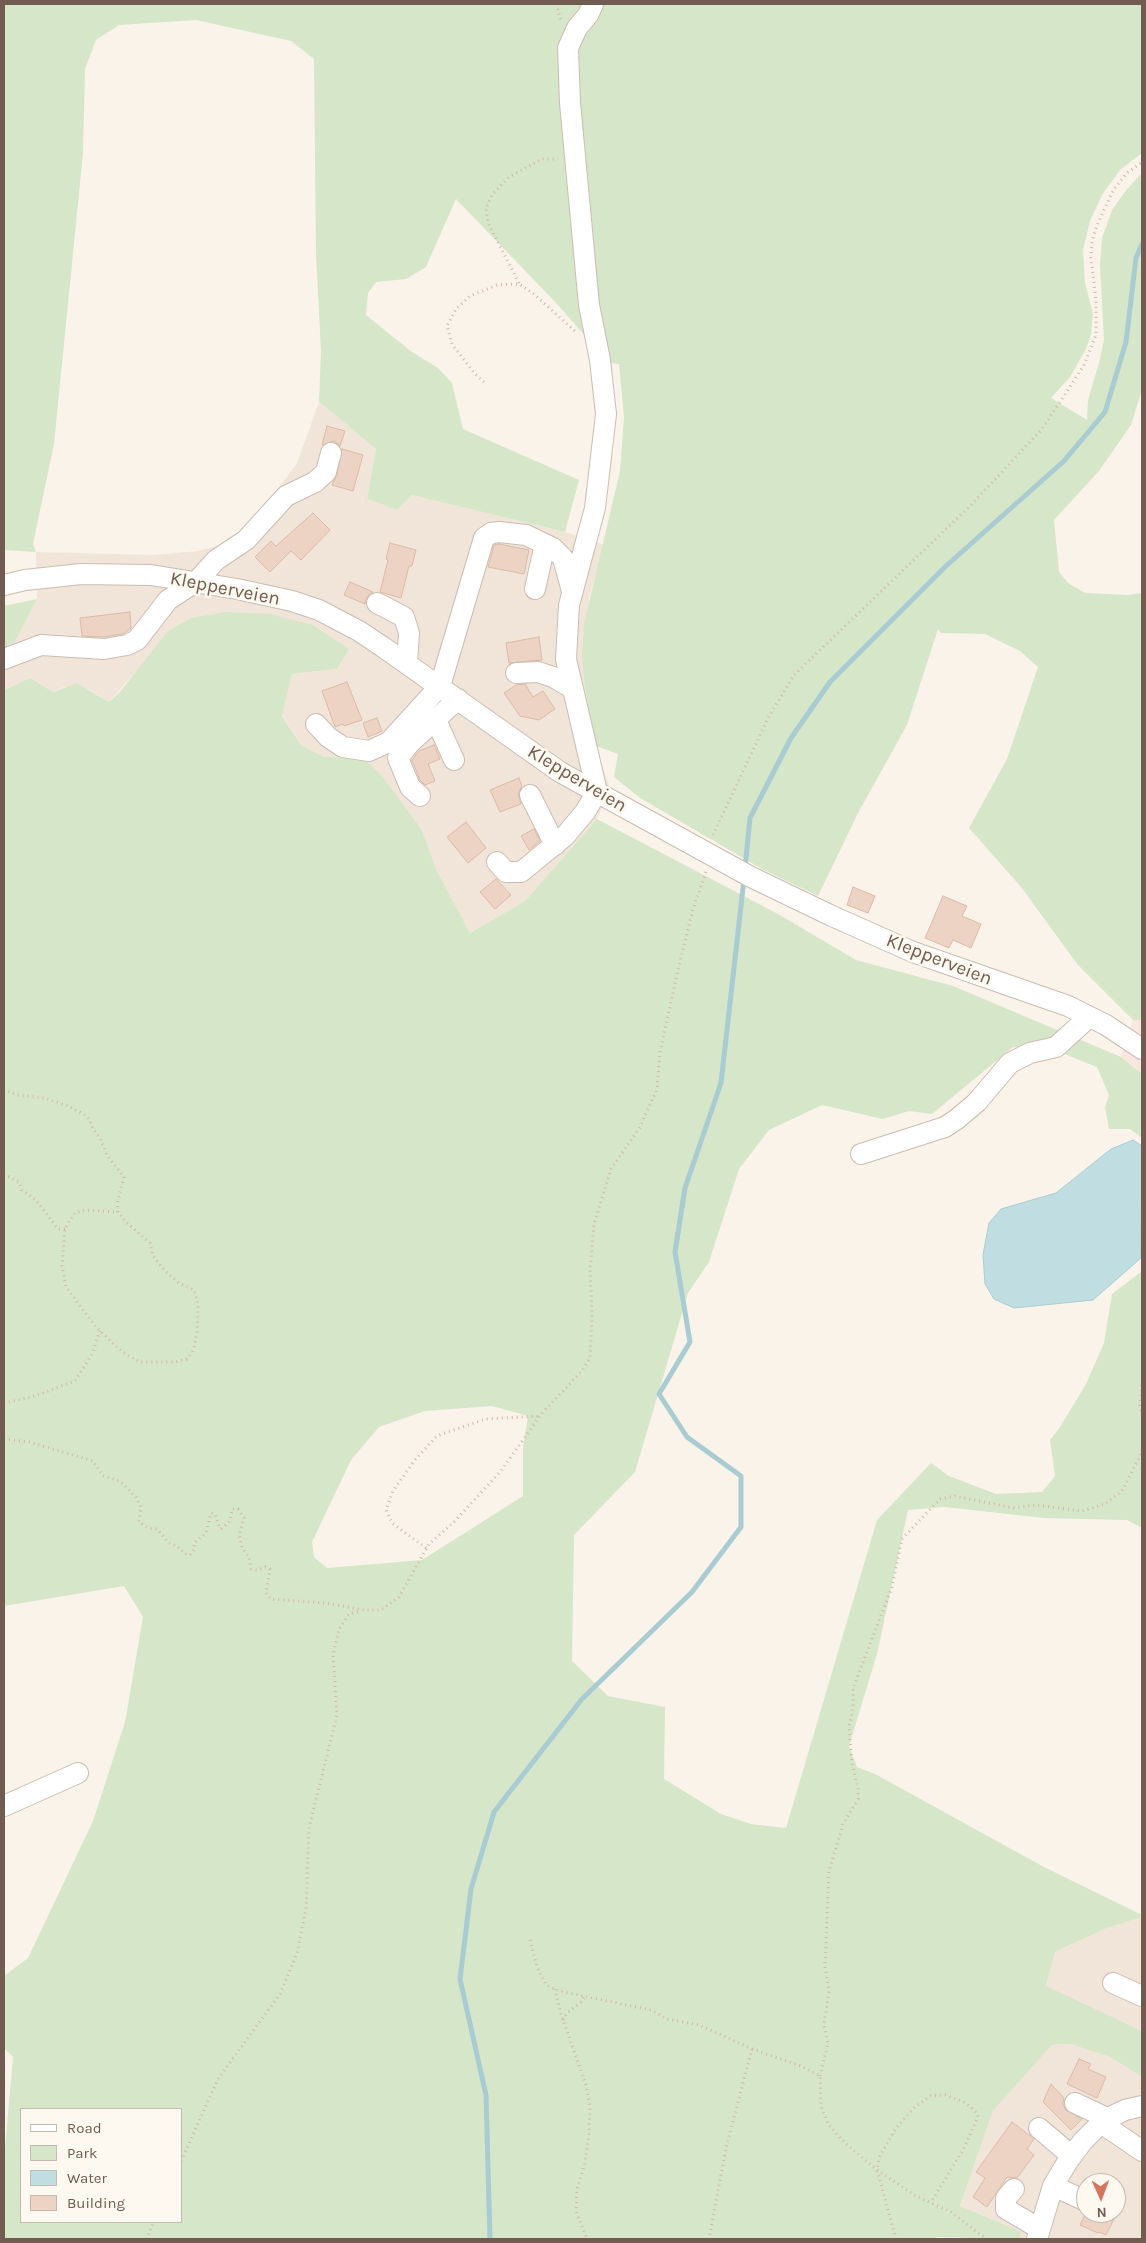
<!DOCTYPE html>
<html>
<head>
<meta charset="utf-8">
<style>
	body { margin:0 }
	#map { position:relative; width:1146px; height:2243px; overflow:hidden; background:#faf3ea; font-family:Karla,sans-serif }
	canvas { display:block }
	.frame { position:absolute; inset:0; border:5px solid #725b50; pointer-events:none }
	.legend { position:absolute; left:20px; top:2108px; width:162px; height:115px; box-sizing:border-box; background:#fdf8f0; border:1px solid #c5b9b0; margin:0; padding:6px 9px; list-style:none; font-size:15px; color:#725b50 }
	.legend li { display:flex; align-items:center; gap:10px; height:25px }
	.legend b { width:25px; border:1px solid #c5b9b0 }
	.north { position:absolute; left:1076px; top:2173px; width:50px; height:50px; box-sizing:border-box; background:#fdf8f0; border:1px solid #c5b9b0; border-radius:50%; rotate:178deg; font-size:14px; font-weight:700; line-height:20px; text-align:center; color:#725b50 }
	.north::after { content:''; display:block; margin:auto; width:18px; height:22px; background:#d5765e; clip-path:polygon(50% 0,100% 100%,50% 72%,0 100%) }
</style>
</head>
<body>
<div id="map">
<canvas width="1146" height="2243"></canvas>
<div class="frame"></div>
<ul class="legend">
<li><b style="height:6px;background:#fff"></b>Road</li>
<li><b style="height:14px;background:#d6e6c9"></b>Park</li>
<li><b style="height:14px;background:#c0dee2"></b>Water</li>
<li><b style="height:14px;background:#ecd3c4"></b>Building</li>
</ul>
<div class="north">N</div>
</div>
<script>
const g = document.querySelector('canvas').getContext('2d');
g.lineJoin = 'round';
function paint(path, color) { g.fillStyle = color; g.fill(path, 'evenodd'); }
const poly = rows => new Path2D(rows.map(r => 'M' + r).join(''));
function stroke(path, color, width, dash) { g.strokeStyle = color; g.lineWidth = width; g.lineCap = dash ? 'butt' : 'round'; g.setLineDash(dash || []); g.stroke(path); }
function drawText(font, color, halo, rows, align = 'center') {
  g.font = font + ' Karla,sans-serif'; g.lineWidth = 5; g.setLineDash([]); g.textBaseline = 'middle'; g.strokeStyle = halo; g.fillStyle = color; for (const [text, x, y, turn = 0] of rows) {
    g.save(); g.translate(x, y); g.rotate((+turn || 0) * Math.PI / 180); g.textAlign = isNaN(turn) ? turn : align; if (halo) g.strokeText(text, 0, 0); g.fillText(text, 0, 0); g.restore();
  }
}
const residential = poly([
	[319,402,376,449,367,499,397,510,412,495,565,532,604,545,589,598,585,689,596,746,610,789,597,819,525,901,470,933,436,869,422,830,363,758,324,757,301,745,282,715,292,674,337,669,348,649,313,625,131,677,109,702,89,689,64,687,53,692,30,678,4,690,4,647,15,642,37,599,36,552,154,555,198,551,218,546,236,535,277,490,297,463],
	[1142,1917,1142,2031,1046,1987,1055,1952,1107,1928],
	[1069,2044,1110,2057,1142,2077,1142,2239,1020,2239,1020,2231,960,2206,993,2111,1052,2045],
	[1086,2183,1116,2183,1116,2213,1086,2213]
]);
const commercial = poly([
	[1133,1020,1142,1020,1142,1074,1121,1057]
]);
const green = poly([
	[4,4,1142,4,1142,153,1120,170,1102,195,1090,221,1083,250,1085,283,1093,314,1091,334,1086,349,1070,377,1051,398,1087,420,1088,400,1099,363,1104,340,1100,265,1102,238,1112,210,1127,189,1142,173,1142,390,1131,425,1099,471,1054,520,1059,572,1068,583,1085,593,1128,595,1142,593,1142,1020,1133,1020,1078,965,1021,887,969,828,1007,759,1038,667,1020,651,985,634,941,633,938,629,907,725,858,813,818,896,762,869,640,798,614,777,618,754,596,746,585,689,582,655,584,624,620,471,624,417,619,364,609,363,558,305,456,199,426,267,406,279,376,282,368,293,366,315,412,352,438,368,452,383,463,429,579,480,565,532,412,495,397,510,367,499,376,449,319,402,321,352,316,254,314,59,291,41,196,20,119,25,96,40,85,69,83,153,54,444,33,544,36,552,4,550],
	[37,599,15,642,4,647,4,606],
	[226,612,270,614,313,625,349,649,337,669,292,674,282,716,301,745,324,757,363,758,382,776,422,830,436,869,470,933,525,901,597,819,778,914,856,960,953,986,1121,1057,1142,1074,1142,1138,1130,1129,1109,1129,1105,1107,1109,1095,1097,1067,1062,1053,1013,1047,932,1114,909,1111,883,1119,822,1105,769,1130,739,1169,709,1262,688,1293,635,1472,574,1535,572,1661,608,1696,665,1707,664,1779,721,1814,751,1824,786,1828,877,1520,931,1463,949,1476,996,1494,1042,1492,1055,1476,1050,1440,1060,1427,1086,1384,1104,1343,1112,1294,1142,1271,1142,1528,1127,1520,1044,1518,944,1507,908,1510,877,1654,849,1746,857,1767,875,1774,1044,1867,1142,1915,1142,1917,1107,1928,1055,1952,1046,1986,1142,2031,1142,2077,1110,2057,1070,2044,1052,2045,993,2111,960,2206,1020,2231,1020,2239,936,2237,935,2239,4,2239,4,2160,13,2057,4,2048,4,1976,28,1958,93,1821,125,1722,143,1617,124,1586,4,1606,4,690,30,678,53,692,77,683,109,702,119,693,168,631,191,618],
	[492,1406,528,1416,523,1447,523,1496,422,1560,327,1568,314,1557,312,1542,351,1460,379,1427,425,1411],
	[21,2109,181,2109,181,2222,21,2222]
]);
const water = poly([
	[1133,1140,1142,1146,1141,1258,1093,1300,1014,1308,994,1299,985,1284,983,1255,989,1223,1001,1209,1056,1193,1111,1149,1133,1140]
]);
const stream = poly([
	[745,868,750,818,791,738,830,682,946,566,1064,461,1105,412,1126,342,1136,258,1142,244],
	[490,2239,486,2095,460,1979,471,1889,494,1812,582,1699,692,1592,741,1527,741,1476,687,1437,659,1394,690,1342,675,1252,685,1188,721,1083,744,879]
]);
const building = poly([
	[327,426,345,431,340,446,334,441,322,445,327,426],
	[342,449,363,455,353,491,332,485,337,475,342,449],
	[313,513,330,530,301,560,291,551,270,572,255,557,271,541,276,546,313,513],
	[390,543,416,550,412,566,409,566,401,598,380,592,388,560,386,559,390,543],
	[499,544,529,550,524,574,488,567,494,545,499,544],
	[350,582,373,592,367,597,365,604,344,595,350,582],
	[130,612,131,628,123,634,103,637,82,636,80,618,130,612],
	[539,637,542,660,509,663,506,643,539,637],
	[347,682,362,720,344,726,343,724,335,727,322,691,347,682],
	[525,684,533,697,543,691,555,709,539,720,520,716,504,693,516,685,525,684],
	[377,718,382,731,368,737,363,723,377,718],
	[434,745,440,759,428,764,435,781,425,785,420,780,412,760,419,751,434,745],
	[519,778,522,786,518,794,521,804,500,812,490,790,519,778],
	[466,822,486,848,468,863,447,837,466,822],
	[534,829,540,841,529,850,521,836,534,829],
	[496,879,511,895,495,909,480,892,496,879],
	[853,887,875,896,868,913,847,905,853,887],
	[943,896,967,906,962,916,981,924,971,948,953,940,949,948,925,938,943,896],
	[1079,2059,1091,2064,1088,2069,1106,2077,1097,2098,1067,2084,1079,2059],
	[1051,2084,1064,2098,1063,2104,1066,2110,1082,2119,1071,2130,1043,2102,1051,2084],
	[1012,2122,1034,2139,1027,2149,1034,2155,1017,2178,1007,2177,987,2207,973,2197,985,2178,976,2172,1012,2122],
	[1086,2213,1117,2213,1106,2235,1099,2232,1098,2233,1080,2225,1086,2213]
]);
const path = poly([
	[556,4,561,20],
	[519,283,488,223,486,208,492,195,509,177,542,159,558,159],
	[484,382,475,374,452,344,447,326,456,309,470,296,497,285,519,284,534,294,577,333],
	[713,835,768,718,794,675,970,506,1041,430,1062,399,1084,365,1096,335,1096,301,1091,258,1092,241,1097,225,1114,189,1127,173,1142,162],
	[4,1089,17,1095,45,1098,68,1106,85,1115,90,1121,93,1129,100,1138,107,1155,124,1177,117,1204,118,1212,127,1223,150,1243,153,1256,166,1272,179,1283,192,1289,196,1294,198,1308,197,1333,194,1349,187,1359,175,1362,140,1362,121,1351,96,1327,66,1287,62,1266,65,1229,69,1221,75,1213,85,1210,118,1212],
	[4,1174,19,1182,22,1190,36,1200,58,1229,65,1229],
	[1142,1385,1140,1405,1142,1414],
	[4,1403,32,1397,75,1381,92,1354,100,1331],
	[4,1439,29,1442,93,1461,103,1476,120,1481,136,1497,141,1507,139,1522,148,1528,157,1529,169,1543,178,1547,185,1554,190,1555,194,1550,194,1543,206,1533,211,1513,215,1514,218,1524,221,1529,230,1521,232,1509,238,1509,244,1518,239,1535,242,1548,249,1557,251,1569,258,1570,265,1567,270,1569,266,1593,271,1599,325,1603,364,1610,381,1610,399,1597,429,1544,454,1522,500,1472,543,1412,582,1371,590,1358,592,1316,590,1269,594,1224,611,1169,640,1127,657,1089,660,1052,677,974,693,909,706,872],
	[426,1548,392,1523,386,1510,393,1491,414,1461,437,1436,442,1434,486,1419,539,1416],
	[530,1940,537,1967,546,1985,559,1991,651,2010,667,2019,699,2025,752,2049,726,2148,709,2239],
	[555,1989,561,2014,586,2085,590,2107,589,2134,585,2163,577,2189,576,2211,587,2239],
	[563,2020,567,2013,581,2002,585,1996],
	[752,2049,801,2066,820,2076,821,2106,828,2124,844,2142,877,2170,916,2196,951,2212,986,2239],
	[820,2076,828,2043,824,2025,829,1991,825,1967,829,1871,843,1824,858,1799,858,1788,852,1763,849,1727,853,1708,853,1688,892,1587,902,1539,940,1499,955,1496,1013,1508,1037,1505,1082,1511,1105,1504,1122,1491,1142,1452],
	[181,2161,218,2079,280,1994,297,1953,306,1909,309,1828,337,1715,333,1655,339,1629,349,1614,361,1611],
	[146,2239,154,2222],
	[896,2239,877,2170,879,2158,896,2128,914,2108,930,2096,945,2095,966,2103,976,2112,978,2117,963,2150,931,2202]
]);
const minor = poly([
	[4,585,25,580,81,574,151,575,237,589,292,601,319,610,359,631,383,647,560,772,751,877,832,916,913,952,1068,1006,1106,1025,1142,1049],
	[535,589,545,544],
	[377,603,404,617,409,633,407,664],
	[4,659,41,645,104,649,127,645,137,640,168,600,197,581,216,560,246,540,286,496,315,482,326,472,331,453],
	[516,673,538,672,553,677,572,688],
	[436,720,454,760],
	[316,724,328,737,343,747,369,751,389,742,440,686,484,538,491,533,499,532,526,535,553,548,563,558,572,591],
	[530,795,555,845],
	[420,796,410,787,398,758,409,744,458,699],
	[497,862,506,872,521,872,526,868,565,836,585,812,597,792,566,659,569,605,595,508,606,414,600,360,589,305,570,103,568,48,577,28,588,15,593,4],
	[861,1154,945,1127,957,1119,977,1102,1010,1063,1030,1053,1056,1047,1089,1017],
	[4,1806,78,1773],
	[1113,1983,1142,1996],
	[1075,2103,1107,2118],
	[1101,2123,1142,2151],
	[1039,2128,1072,2156],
	[1053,2186,1086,2201],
	[1014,2189,1006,2198,1006,2209,1040,2229],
	[1037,2239,1053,2186,1068,2161,1083,2141,1104,2120,1125,2110,1142,2106]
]);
const streetNames = [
	["Klepperveien",225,589,11],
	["Klepperveien",577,779,31],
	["Klepperveien",939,960,21]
];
paint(residential, '#f1e5d9');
paint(commercial, '#f9e6df');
paint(green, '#d6e6c9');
paint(water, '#c0dee2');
stroke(water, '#a8ccd2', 1);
stroke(stream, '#a8ccd2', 5);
paint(building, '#ecd3c4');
stroke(building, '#ddbaa7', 1);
stroke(minor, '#cbbcb1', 22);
stroke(path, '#d1b7a7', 3, [1, 4]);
stroke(minor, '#fff', 20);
drawText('19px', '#725b50', '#fdf8f0', streetNames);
</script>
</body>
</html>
